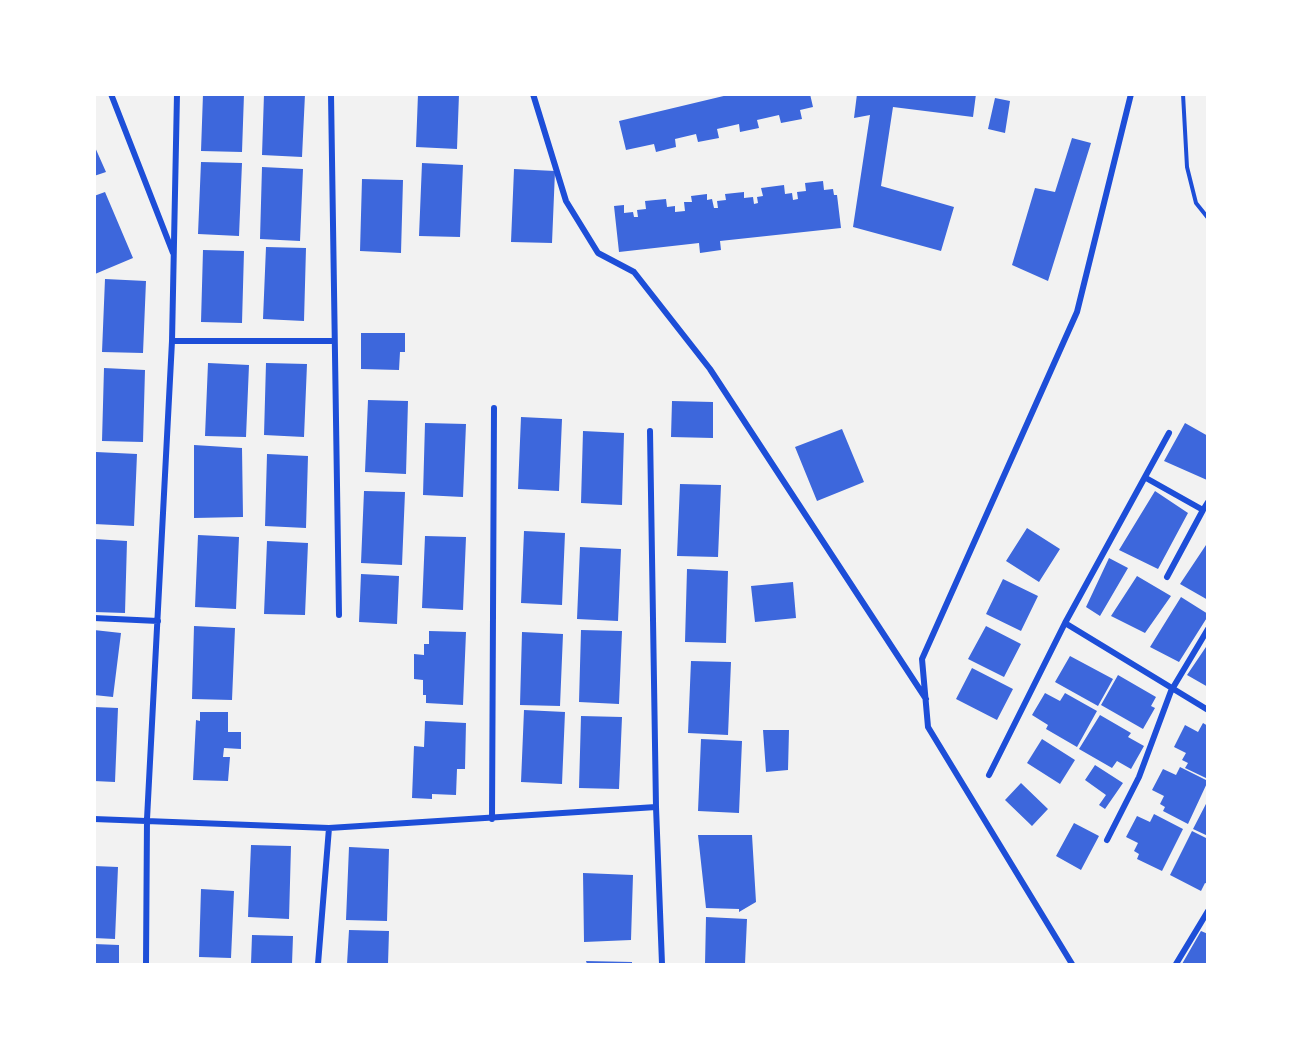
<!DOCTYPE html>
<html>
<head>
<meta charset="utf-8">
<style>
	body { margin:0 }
	#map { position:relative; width:1302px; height:1059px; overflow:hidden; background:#f2f2f2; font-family:"Exo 2",sans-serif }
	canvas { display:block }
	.frame { position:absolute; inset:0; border:96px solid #fff; pointer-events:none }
</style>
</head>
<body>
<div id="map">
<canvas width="1302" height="1059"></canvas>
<div class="frame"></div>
</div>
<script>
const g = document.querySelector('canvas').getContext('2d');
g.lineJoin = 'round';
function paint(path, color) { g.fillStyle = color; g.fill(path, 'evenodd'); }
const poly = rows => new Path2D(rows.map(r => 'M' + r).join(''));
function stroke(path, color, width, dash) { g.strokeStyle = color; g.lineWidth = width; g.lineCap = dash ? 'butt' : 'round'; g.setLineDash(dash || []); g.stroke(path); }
const building = poly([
	[203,94,244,94,242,152,201,151],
	[264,94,305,94,302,157,262,155],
	[418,94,459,94,457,149,416,147],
	[732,94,810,94,813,107,800,110,802,119,781,123,779,115,757,120,759,128,740,132,739,124,717,129,719,138,698,142,696,134,675,139,676,147,656,152,654,144,626,150,619,121],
	[857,94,976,94,973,117,893,107,881,186,954,207,941,251,853,227,870,115,854,118],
	[995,98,1010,101,1005,133,988,129],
	[1072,138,1091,143,1048,281,1012,265,1035,188,1055,192],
	[94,145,106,172,94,176],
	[201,162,242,163,239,236,198,234],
	[422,163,463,165,460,237,419,236],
	[262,167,303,169,300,241,260,239],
	[514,169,555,171,552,243,511,242],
	[362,179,403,180,401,253,360,251],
	[823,181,824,190,833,189,834,195,837,195,841,228,720,241,721,250,700,253,699,243,619,252,614,206,624,205,624,213,633,212,634,217,638,217,637,210,646,209,645,201,666,199,667,207,675,206,675,212,685,211,684,202,692,202,691,196,707,194,707,200,712,199,714,208,718,208,717,201,726,200,725,194,744,192,744,198,753,197,754,204,758,203,757,197,763,196,761,188,784,185,785,194,792,193,793,200,798,199,797,192,806,191,805,183],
	[105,192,133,258,95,274,94,196],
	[266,247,306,248,304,321,263,319],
	[203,250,244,251,242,323,201,322],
	[105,279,146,281,143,353,102,352],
	[361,333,405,333,405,352,400,352,399,370,361,369],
	[208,363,249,365,246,437,205,436],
	[266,363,307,364,304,437,264,435],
	[104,368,145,370,143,442,102,441],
	[368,400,408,401,406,474,365,472],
	[672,401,713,402,713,438,671,437],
	[521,417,562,419,559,491,518,489],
	[425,423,466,424,463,497,423,495],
	[1185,423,1208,436,1207,480,1164,461],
	[842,429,864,482,817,501,795,447],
	[583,431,624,433,622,505,581,503],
	[194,445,242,448,243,517,194,518],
	[96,452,137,454,134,526,94,524],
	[267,454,308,456,306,528,265,526],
	[680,484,721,485,718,557,677,556],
	[364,491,405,492,402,565,361,563],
	[1155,491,1188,513,1158,569,1119,550],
	[1027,528,1060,549,1039,582,1006,561],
	[524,531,565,533,562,605,521,603],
	[198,535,239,537,236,609,195,607],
	[425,536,466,537,463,610,422,608],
	[94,539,127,541,125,613,94,612],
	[267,541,308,543,305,615,264,614],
	[1208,542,1208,600,1180,584],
	[580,547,621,549,618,621,577,619],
	[1109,558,1128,568,1100,616,1086,607],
	[687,569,728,571,726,643,685,642],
	[361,574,399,576,397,624,359,622],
	[1137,576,1171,596,1145,633,1111,616],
	[1003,579,1038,596,1021,631,986,614],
	[793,582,796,618,755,622,751,586],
	[1181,597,1208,614,1208,616,1179,662,1150,647],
	[194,626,235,628,232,700,192,699],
	[986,626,1021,644,1004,677,968,659],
	[94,630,121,633,113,697,94,695],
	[581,630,622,631,619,704,579,702],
	[429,631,466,632,463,705,426,703,426,695,423,695,423,680,414,679,414,654,424,655,424,644,429,644],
	[522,632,563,634,560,706,520,705],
	[1208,644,1208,687,1187,675],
	[1070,656,1113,679,1098,706,1055,682],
	[691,661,731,662,728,735,688,733],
	[972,668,1013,689,997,720,956,699],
	[1118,675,1156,697,1151,706,1155,708,1143,729,1101,705],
	[1045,693,1060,701,1065,693,1097,711,1077,747,1046,729,1048,725,1032,715],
	[94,707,118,708,115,782,94,781],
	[524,710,565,712,562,784,521,782],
	[200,712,228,712,228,732,241,732,241,749,224,748,223,757,230,757,228,781,193,780,196,720,200,721],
	[1100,715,1131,733,1128,737,1144,746,1131,769,1117,761,1112,768,1079,749],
	[581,716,622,717,619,789,579,788],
	[425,721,466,723,465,769,457,769,456,795,432,794,432,799,412,798,414,746,424,747],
	[1203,723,1208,726,1208,779,1185,768,1188,763,1182,760,1186,753,1174,747,1185,725,1198,732],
	[763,730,789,730,788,770,766,772],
	[701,739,742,741,739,813,698,811],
	[1042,739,1075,760,1060,784,1027,763],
	[1095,765,1123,783,1105,809,1099,805,1106,795,1085,780],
	[1180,767,1208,781,1188,824,1163,811,1165,807,1160,804,1164,796,1152,790,1163,769,1176,775],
	[1021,783,1048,809,1032,826,1005,800],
	[1208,800,1208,836,1193,829],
	[1154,814,1183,829,1162,871,1137,859,1139,854,1134,851,1138,843,1126,837,1137,816,1150,822],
	[1074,823,1099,836,1081,870,1056,856],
	[1192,831,1208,839,1208,884,1205,883,1201,891,1170,875],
	[698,835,752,835,756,902,739,912,739,909,706,908],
	[251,845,291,846,289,919,248,917],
	[349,847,389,849,387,921,346,920],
	[94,866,118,867,115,939,94,938],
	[583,873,633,875,631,940,584,942],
	[201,889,234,891,231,958,199,957],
	[706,917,747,919,745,964,705,964],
	[349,930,389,931,388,964,347,964],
	[1201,931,1208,934,1208,964,1182,964],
	[252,935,293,936,292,964,251,964],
	[94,944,119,945,119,964,94,964],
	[586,961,632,962,632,964,587,964]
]);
const path = poly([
	[1183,94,1187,167,1196,203,1208,218]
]);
const minor = poly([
	[111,94,173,253],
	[331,94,339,615],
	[533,94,566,201,598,253,634,272,710,369,926,699],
	[172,341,334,341],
	[650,431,656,807],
	[1146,478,1203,510,1167,577],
	[1203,510,1208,502],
	[94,618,158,621],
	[1065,623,1169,433],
	[989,775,1065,623,1208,710],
	[94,819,329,828,318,964],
	[492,819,494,408],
	[329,828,656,807,662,964],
	[1107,840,1139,777,1171,691,1208,629],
	[146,964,147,819,172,341,177,94],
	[1072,964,928,727,922,659,1077,312,1131,94],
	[1176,964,1208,911]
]);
paint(building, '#3d67dc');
stroke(path, '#1d4ed8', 4);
stroke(minor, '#1d4ed8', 6);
</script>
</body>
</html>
